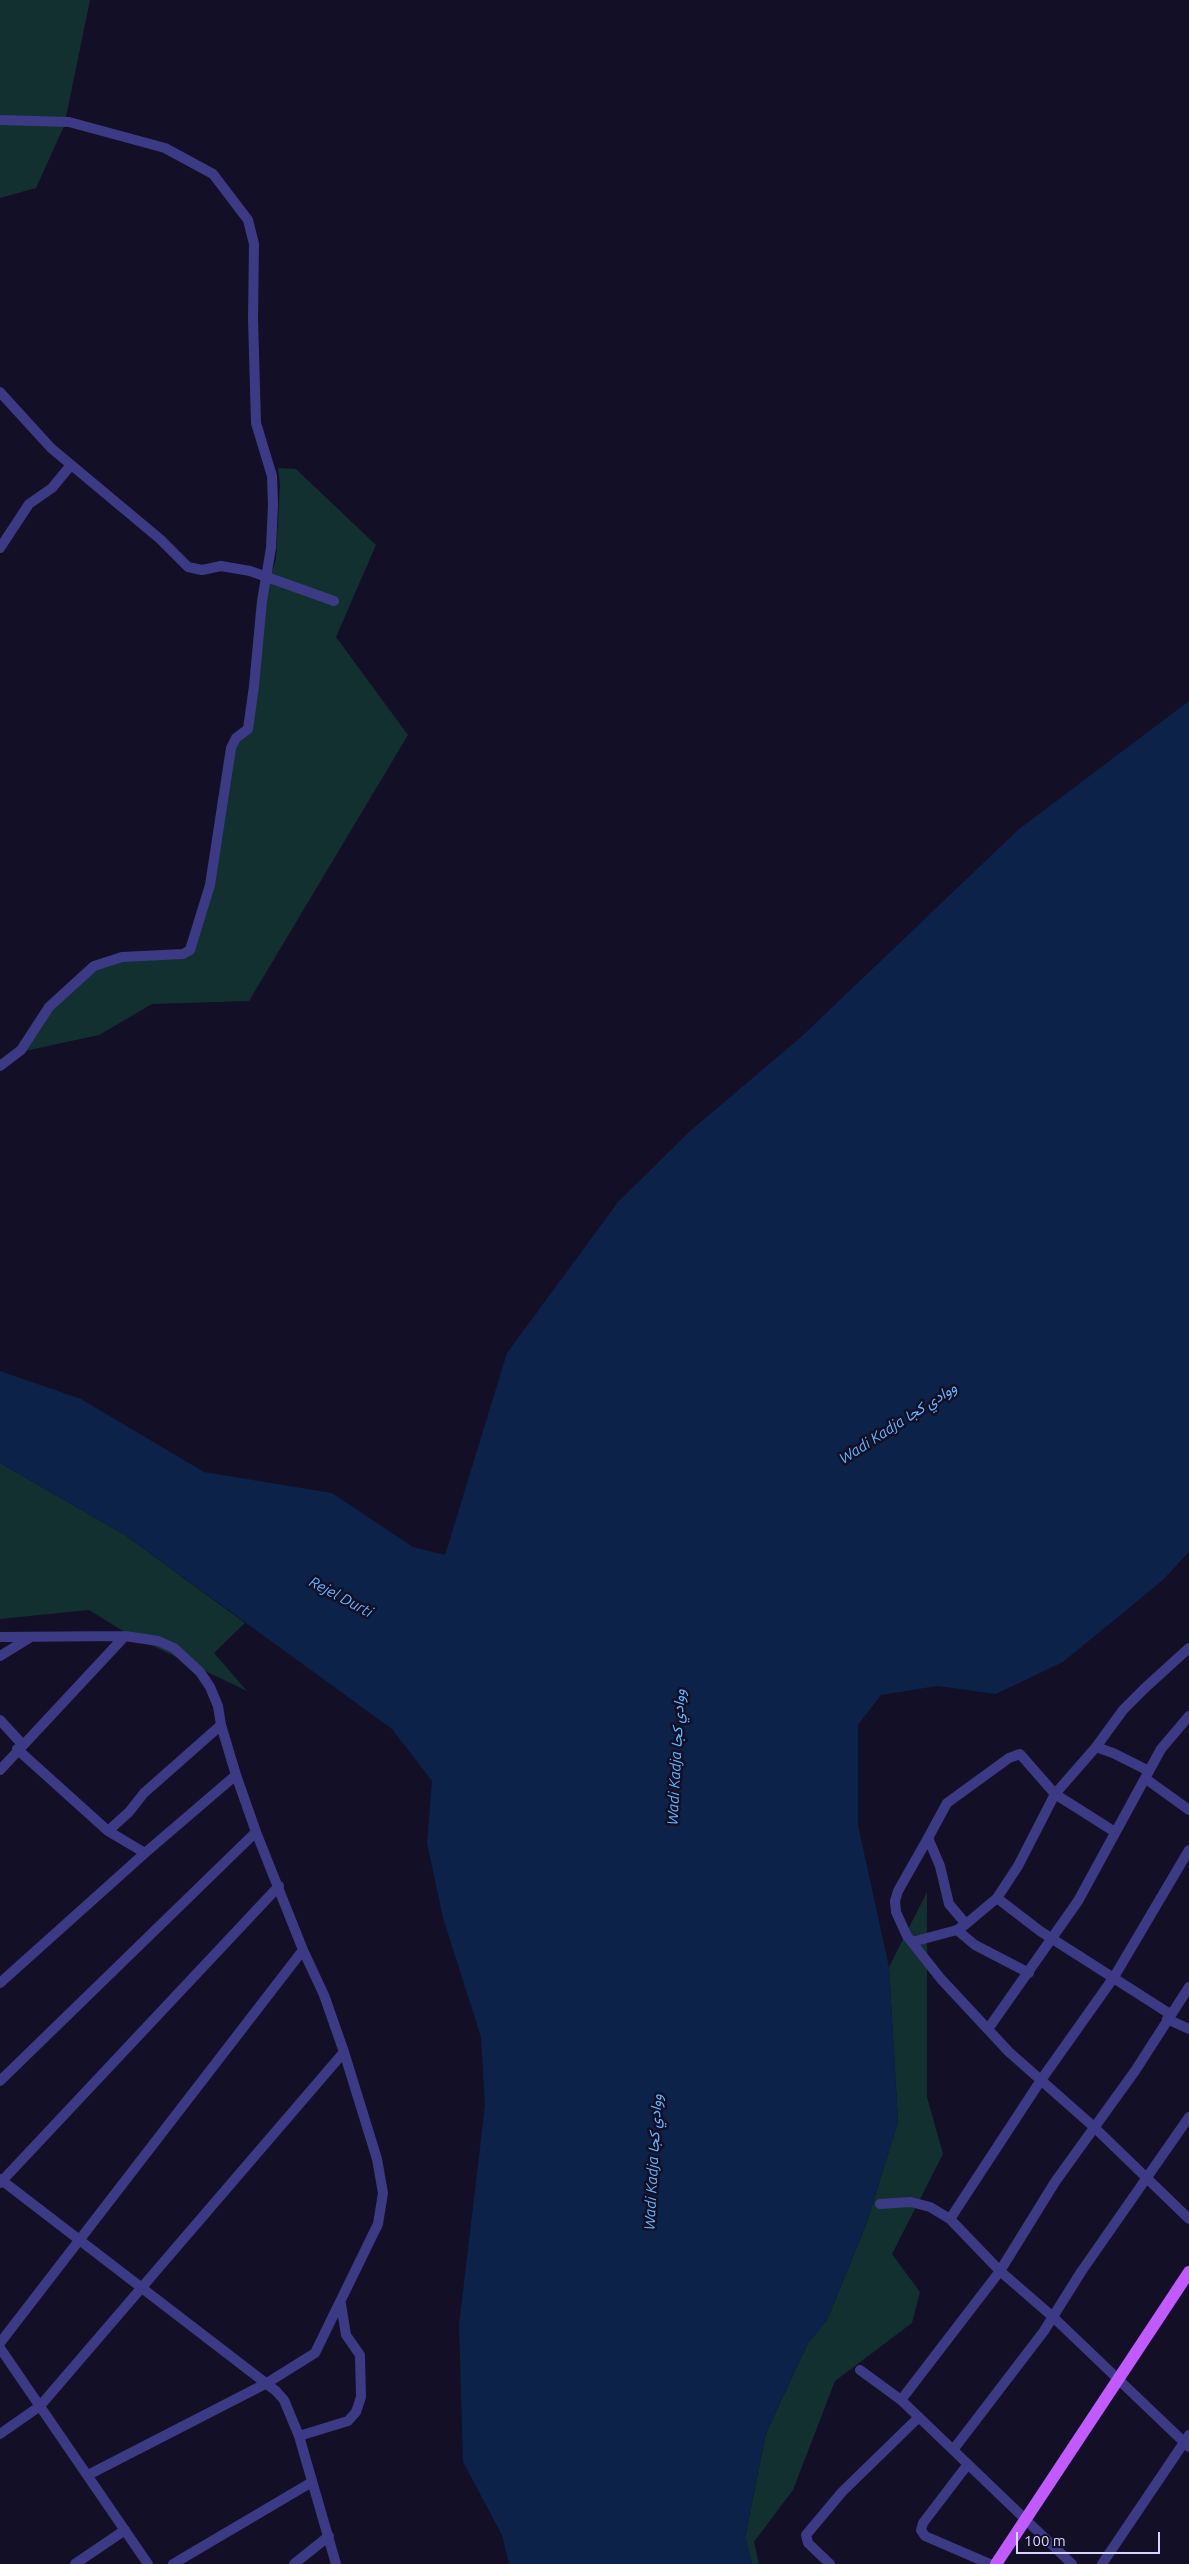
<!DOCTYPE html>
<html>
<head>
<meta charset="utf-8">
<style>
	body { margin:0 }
	#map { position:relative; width:1189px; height:2564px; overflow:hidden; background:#130f26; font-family:Ubuntu,sans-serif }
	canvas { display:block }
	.scale { position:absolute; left:1016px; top:2532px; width:144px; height:22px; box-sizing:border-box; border:2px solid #d9d4ff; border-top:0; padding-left:6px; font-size:15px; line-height:18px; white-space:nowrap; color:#d9d4ff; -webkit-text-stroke:4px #130f26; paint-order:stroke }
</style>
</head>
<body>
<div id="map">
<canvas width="1189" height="2564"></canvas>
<div class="scale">100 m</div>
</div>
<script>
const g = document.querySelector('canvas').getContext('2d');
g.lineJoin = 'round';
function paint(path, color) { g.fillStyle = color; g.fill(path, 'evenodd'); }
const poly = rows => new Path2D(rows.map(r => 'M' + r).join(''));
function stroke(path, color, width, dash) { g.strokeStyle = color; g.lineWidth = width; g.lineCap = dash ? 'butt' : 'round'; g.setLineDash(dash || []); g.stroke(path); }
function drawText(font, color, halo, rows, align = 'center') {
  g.font = font + ' Ubuntu,Vazirmatn,sans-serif'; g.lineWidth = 5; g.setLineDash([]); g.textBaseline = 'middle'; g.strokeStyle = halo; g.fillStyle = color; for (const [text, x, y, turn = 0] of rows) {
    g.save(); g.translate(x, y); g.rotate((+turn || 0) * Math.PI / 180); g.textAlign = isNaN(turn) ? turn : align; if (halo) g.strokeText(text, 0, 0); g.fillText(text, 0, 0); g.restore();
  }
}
const green = poly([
	[0,0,90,0,66,117,0,117],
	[0,123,65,124,36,188,0,198],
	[278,468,296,469,376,545,336,637,408,735,249,1001,152,1004,99,1035,25,1051,51,1010,96,968,123,959,183,956,194,944,233,749,249,729,269,581,276,559,280,484],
	[0,1463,125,1535,245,1623,214,1653,247,1691,128,1634,89,1610,0,1619],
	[927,1892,927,2097,943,2154,892,2254,920,2292,912,2323,835,2381,793,2490,754,2542,759,2564,752,2564,745,2537,766,2433,808,2343,827,2320,866,2225,898,2122,889,1967]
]);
const water = poly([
	[1189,701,1189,1552,1163,1580,1063,1662,996,1694,937,1686,881,1695,858,1725,858,1825,889,1967,898,2122,866,2225,827,2320,808,2343,766,2433,745,2537,752,2564,509,2564,502,2535,463,2462,459,2325,485,2105,481,2037,443,1918,427,1843,432,1781,392,1729,125,1535,0,1463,0,1371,81,1399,204,1472,332,1493,413,1547,445,1555,507,1353,618,1202,689,1132,801,1037,1019,829]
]);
const minor = poly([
	[0,120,69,122,165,148,213,174,248,220,254,244,253,319,256,423,272,476,273,505,271,548,262,601,254,686,248,729,236,738,231,748,210,885,190,950,183,954,122,957,94,966,49,1007,21,1050,0,1066],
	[0,392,51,448,160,539,188,567,202,570,221,566,250,571,334,601],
	[0,548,29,504,52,488,71,465],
	[0,1637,125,1636,158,1641,174,1648,200,1672,210,1687,218,1706,221,1725,236,1775,256,1832,303,1950,324,1995,344,2052,377,2159,383,2193,378,2224,315,2353,267,2383,88,2475],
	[0,1656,31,1637],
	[0,1720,22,1744],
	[1096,1747,1123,1710,1146,1687,1189,1648],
	[17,1749,108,1831,145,1853],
	[0,1770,125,1636],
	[1146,1779,1189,1810],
	[108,1831,129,1812,144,1793,221,1725],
	[1115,1832,1055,1794,1096,1747,1113,1753,1149,1771],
	[928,1838,898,1891,895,1901,896,1912,907,1936,941,1979,1009,2052,1094,2127,1189,2219],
	[1189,1850,1114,1977,1041,2080,950,2219,1000,2271,1053,2317,1189,2447],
	[997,1898,1040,1931,1170,2014],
	[957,1930,975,1945,1029,1973],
	[912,1942,957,1930,966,1924,997,1898,1018,1866,1055,1794,1020,1754,1009,1758,947,1803,928,1838,940,1866,949,1904,966,1924],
	[0,1983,145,1853,236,1775],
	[1167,2019,1189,2029],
	[988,2029,1078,1901,1161,1749,1189,1716],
	[0,2081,256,1832],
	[0,2179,276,2391,284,2400,299,2436,336,2564],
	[0,2183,279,1886],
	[880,2204,911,2202,930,2207,950,2219],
	[0,2343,303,1950],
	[0,2348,148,2564],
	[860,2370,901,2400,1072,2564],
	[901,2400,1000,2271,1055,2182,1135,2071,1189,1987],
	[0,2434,40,2406,344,2052],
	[299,2436,348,2421,356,2412,361,2397,360,2355,346,2335,341,2304],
	[953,2450,1044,2331,1081,2272,1189,2117],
	[968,2464,923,2523,921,2530,925,2536,990,2564],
	[75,2564,125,2530],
	[173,2564,312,2482],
	[294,2564,329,2536],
	[830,2564,808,2543,806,2535,842,2492,919,2417],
	[1102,2564,1189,2435]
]);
const major = poly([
	[996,2564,1189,2272]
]);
const waterNames = [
	["Wadi Kadja ووادي كجا",898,1423,-33],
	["Rejel Durti",341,1597,28],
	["Wadi Kadja ووادي كجا",676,1757,-87],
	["Wadi Kadja ووادي كجا",653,2162,-87]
];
paint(green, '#12302f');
paint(water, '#0c2248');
stroke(minor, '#3d3a85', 10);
stroke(major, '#c25bff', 12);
drawText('italic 15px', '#62b6ff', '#130f26', waterNames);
</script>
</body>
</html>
